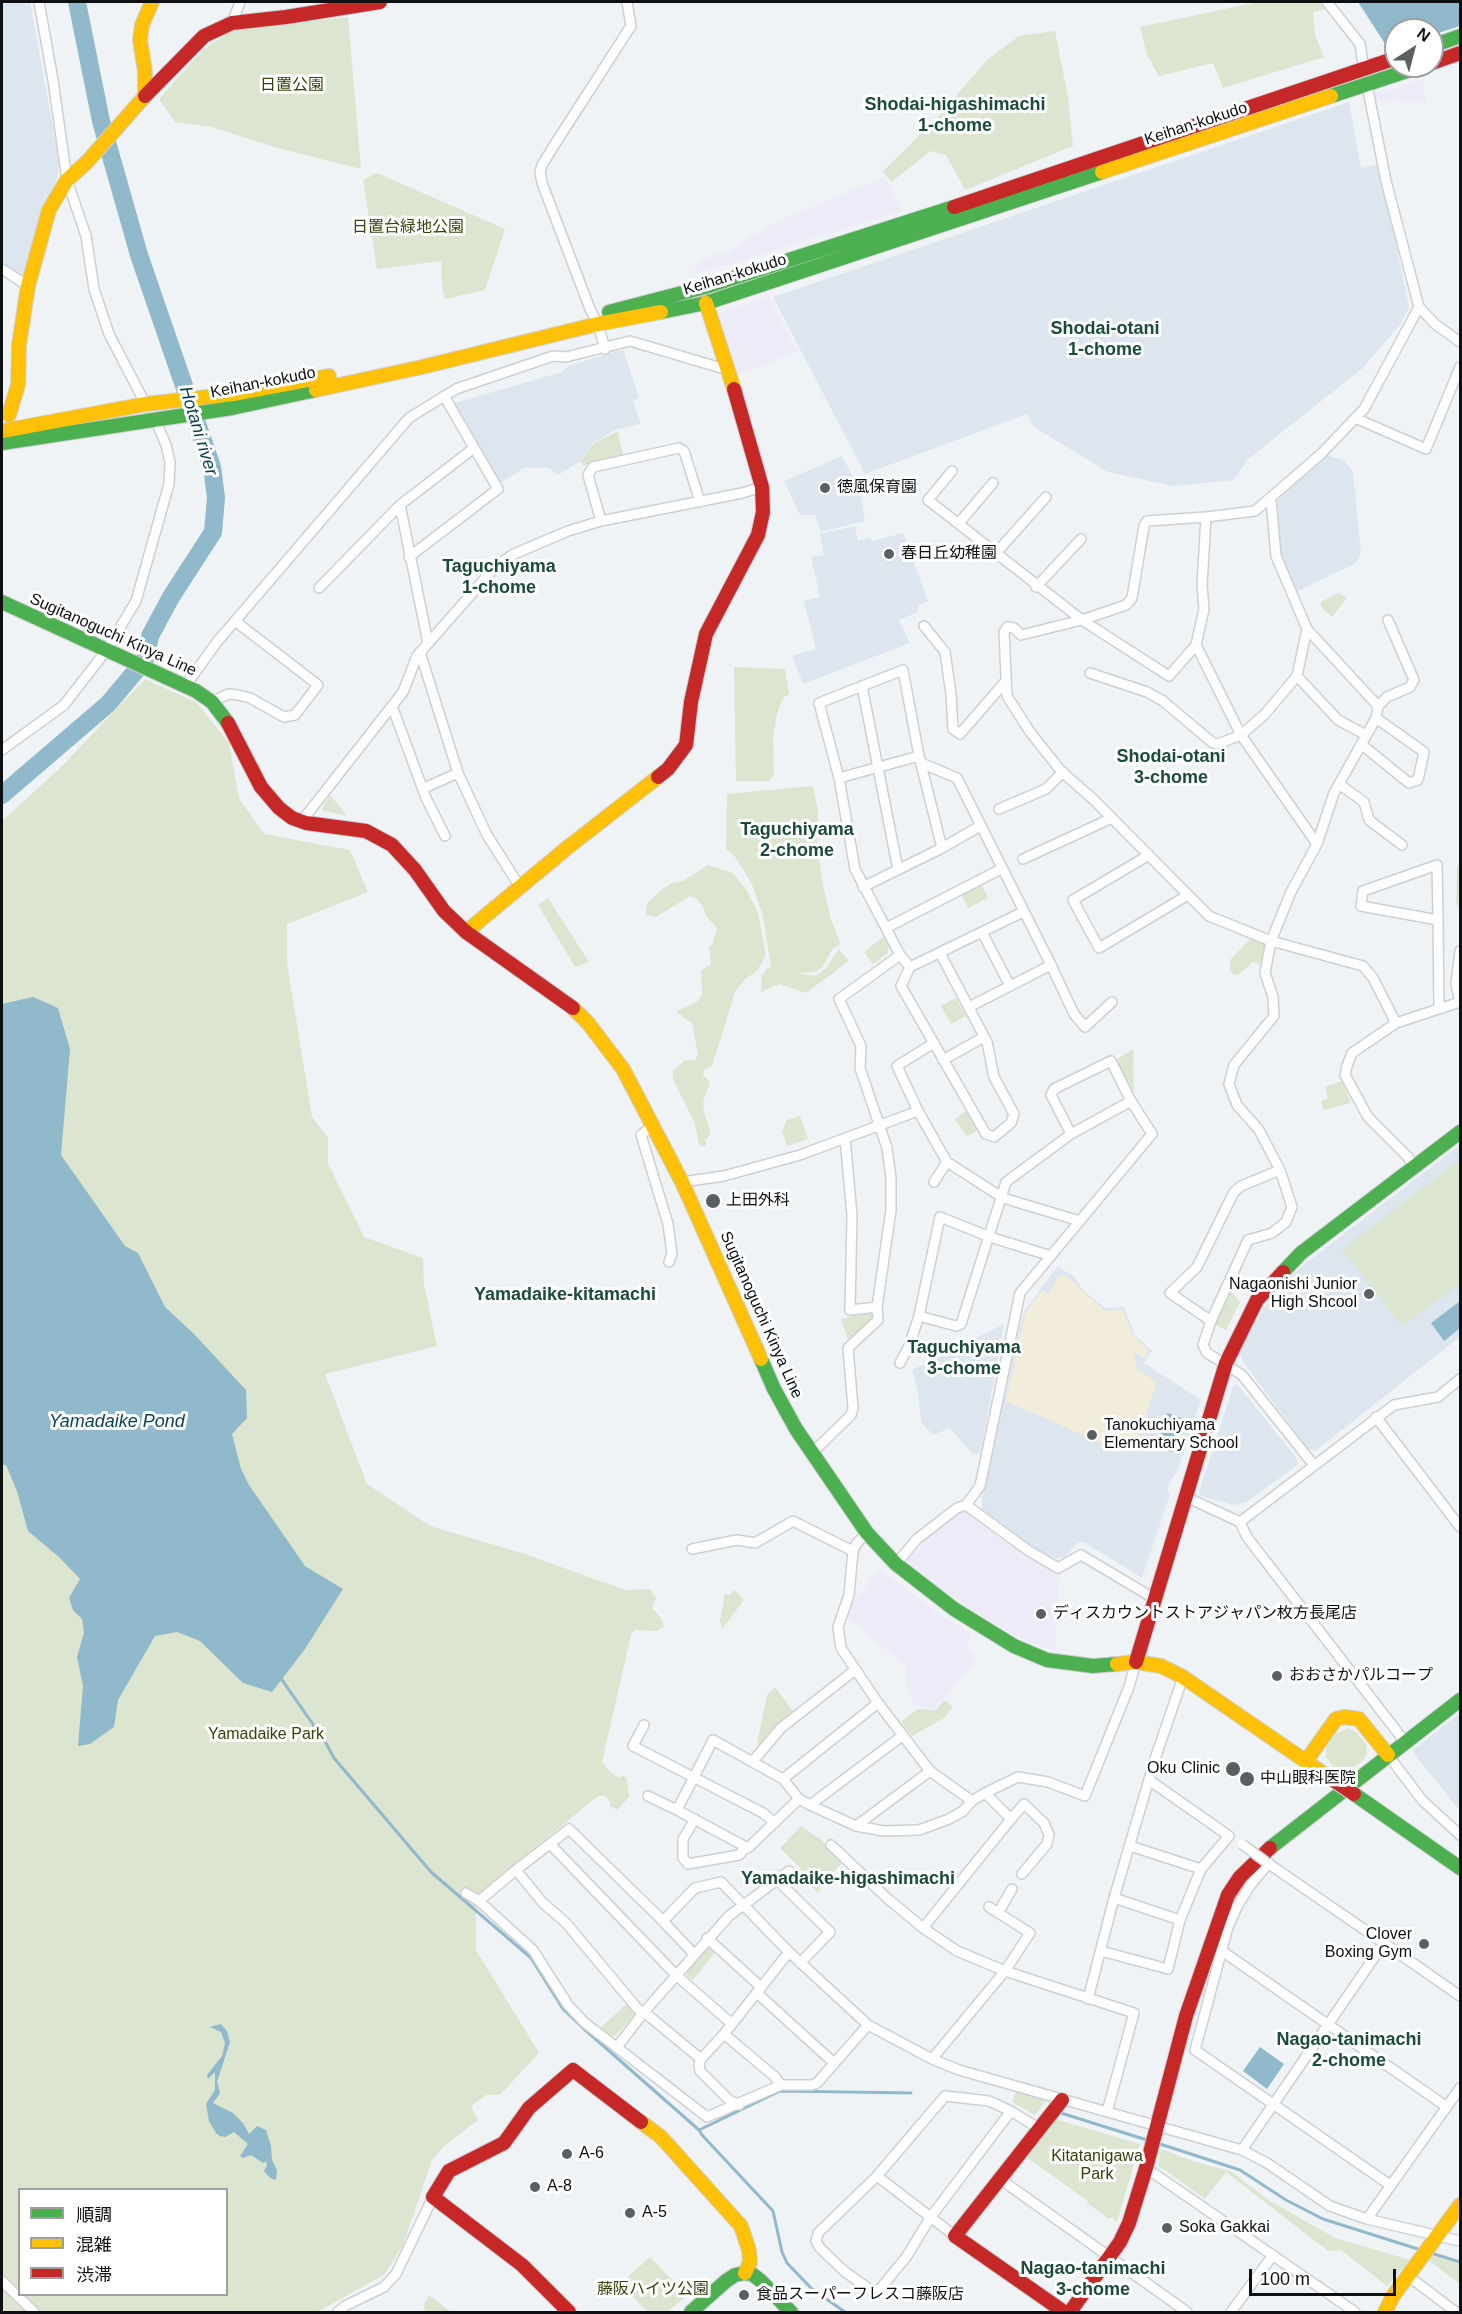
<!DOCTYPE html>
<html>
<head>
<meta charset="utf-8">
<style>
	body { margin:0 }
	#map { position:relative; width:1462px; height:2314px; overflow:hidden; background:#f0f3f6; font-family:Helvetica,"Noto Sans JP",sans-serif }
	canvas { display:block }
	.frame { position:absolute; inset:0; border:3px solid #0d0f12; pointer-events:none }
	.legend { position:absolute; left:18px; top:2188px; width:210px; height:108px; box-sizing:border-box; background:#fff; border:2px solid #9e9fa0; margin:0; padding:8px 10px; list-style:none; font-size:18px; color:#0d0f12 }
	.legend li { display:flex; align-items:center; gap:12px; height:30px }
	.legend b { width:30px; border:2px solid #9e9fa0 }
	.north { position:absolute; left:1384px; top:18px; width:60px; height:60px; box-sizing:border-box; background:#fff; border:2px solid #9e9fa0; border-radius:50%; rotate:36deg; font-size:16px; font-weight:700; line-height:24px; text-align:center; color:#0d0f12 }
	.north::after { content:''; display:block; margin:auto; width:21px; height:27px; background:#5c5f62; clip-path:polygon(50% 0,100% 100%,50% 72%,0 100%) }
	.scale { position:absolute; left:1249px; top:2269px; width:147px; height:27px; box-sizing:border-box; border:3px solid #0d0f12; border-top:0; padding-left:8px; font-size:18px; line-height:21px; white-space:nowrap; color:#0d0f12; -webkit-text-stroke:4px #fff; paint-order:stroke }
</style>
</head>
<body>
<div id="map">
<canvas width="1462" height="2314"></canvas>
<div class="frame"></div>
<ul class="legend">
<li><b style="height:8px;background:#4caf50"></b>順調</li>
<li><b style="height:8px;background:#ffc107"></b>混雑</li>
<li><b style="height:8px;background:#c62828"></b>渋滞</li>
</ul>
<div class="north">N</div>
<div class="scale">100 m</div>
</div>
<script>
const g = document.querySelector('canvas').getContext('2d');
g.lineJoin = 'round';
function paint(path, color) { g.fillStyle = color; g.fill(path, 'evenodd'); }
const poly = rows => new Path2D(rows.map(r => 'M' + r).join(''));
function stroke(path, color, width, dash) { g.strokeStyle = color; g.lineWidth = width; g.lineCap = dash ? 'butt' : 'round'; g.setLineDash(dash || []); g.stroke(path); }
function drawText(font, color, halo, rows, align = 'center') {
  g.font = font + ' Helvetica,"Noto Sans JP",sans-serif'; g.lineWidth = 6; g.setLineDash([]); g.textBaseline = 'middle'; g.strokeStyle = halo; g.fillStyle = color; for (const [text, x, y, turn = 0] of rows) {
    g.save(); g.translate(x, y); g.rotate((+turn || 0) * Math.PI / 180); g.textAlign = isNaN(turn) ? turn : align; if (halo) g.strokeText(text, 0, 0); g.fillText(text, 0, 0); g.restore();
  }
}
const commercial = poly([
	[1423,80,1426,103,1375,100,1373,93],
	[885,177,902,211,697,274,694,266,716,252,717,254,725,255,751,236,778,221],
	[769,296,797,352,737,375,718,315,720,312],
	[960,1511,967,1511,1060,1571,1055,1651,1023,1640,990,1621,939,1587,906,1560,940,1525],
	[880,1569,944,1618,970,1632,968,1649,977,1659,934,1709,916,1706,908,1694,906,1667,844,1614]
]);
const built = poly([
	[2,2,30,2,59,161,56,186,45,202,26,272,20,275,2,262],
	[1349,102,1361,168,1380,164,1409,307,1402,322,1363,368,1247,460,1234,480,1173,486,1108,472,1034,427,1027,414,865,474,773,297],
	[623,349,639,398,633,401,641,424,615,430,594,442,579,462,558,475,549,468,524,468,499,484,451,404,562,372,568,366],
	[1326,455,1344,460,1353,472,1361,553,1356,563,1294,593,1279,551,1274,504],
	[842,456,860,490,865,521,821,532,815,515,800,515,784,481],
	[855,526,858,541,869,537,872,541,903,533,928,601,918,606,918,612,899,620,910,643,803,684,792,656,816,649,804,601,820,597,811,557,824,555,820,534],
	[1460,1145,1460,1337,1315,1451,1307,1448,1242,1360,1241,1351,1246,1339,1266,1305,1275,1299,1288,1280,1302,1266],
	[1058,1266,1074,1277,1083,1290,1105,1308,1124,1307,1135,1335,1152,1351,1144,1363,1201,1400,1178,1470,1172,1478,1167,1490,1170,1494,1142,1578,1084,1542,1077,1543,1065,1557,1056,1558,1049,1556,1032,1547,982,1510,982,1498,1023,1313],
	[1004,1324,981,1450,979,1454,973,1455,950,1428,933,1435,921,1422,918,1392,912,1370],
	[1234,1384,1238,1385,1295,1456,1298,1465,1245,1503,1233,1505,1201,1496,1199,1492],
	[1460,1713,1460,1811,1412,1751]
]);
const green = poly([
	[1258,2,1323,2,1330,9,1313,12,1315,35,1324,57,1223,88,1213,63,1159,76,1147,55,1140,27],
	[348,17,361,169,274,147,212,127,175,122,159,99,204,49,233,30],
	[1055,31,1068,97,1073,146,965,190,946,155,931,151,891,182,883,171,937,118,988,59,1019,36],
	[377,173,505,229,485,290,445,299,442,288,441,261,377,269,363,180],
	[618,431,623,455,584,465,580,462,594,443],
	[1339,593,1347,598,1332,617,1321,607,1321,602],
	[734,667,785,669,789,694,783,698,777,714,773,738,774,775,769,781,736,781],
	[145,679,197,703,229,743,239,798,264,834,350,850,368,892,287,924,287,963,312,1117,328,1138,328,1163,364,1237,423,1258,424,1285,437,1346,325,1374,367,1484,430,1526,525,1554,625,1590,650,1589,656,1598,652,1608,662,1619,664,1627,657,1631,635,1630,631,1635,602,1762,609,1771,619,1778,623,1775,627,1779,629,1797,617,1810,610,1806,610,1802,605,1796,598,1796,476,1896,476,1950,539,2053,500,2095,486,2095,471,2106,478,2120,444,2146,432,2160,403,2245,384,2275,317,2312,2,2312,2,821,61,767],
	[20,2190,226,2190,226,2294,20,2294],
	[813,786,818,811,817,847,823,885,831,920,841,944,833,948,822,968,815,972,798,973,814,976,820,973,826,968,839,949,849,961,806,993,779,984,761,992,762,976,767,968,771,967,763,916,752,884,735,857,726,849,727,794],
	[330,795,347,816,321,810],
	[708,865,733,873,747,891,758,913,766,956,756,972,746,978,735,992,712,1066,704,1070,703,1075,710,1082,703,1102,704,1112,711,1134,705,1140,706,1144,704,1147,699,1144,695,1124,673,1079,673,1071,685,1060,695,1060,698,1055,692,1023,677,1013,677,1011,698,1001,702,995,701,971,711,964,709,948,713,943,717,928,706,916,703,907,696,898,690,896,656,917,646,915,646,908,648,902,661,890,672,883,683,881],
	[1457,865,1460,866,1460,905,1456,905],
	[981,883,988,898,968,908,961,894],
	[548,898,589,962,575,967,538,905],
	[883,937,889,944,888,953,873,964,864,952],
	[1251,938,1266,944,1262,965,1253,962,1239,974,1234,975,1230,970,1230,960],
	[956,998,966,1016,951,1024,941,1006],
	[1133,1049,1134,1092,1116,1060],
	[1342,1081,1351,1103,1323,1110,1321,1101,1328,1098,1325,1087],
	[966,1111,979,1129,967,1137,955,1119],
	[800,1116,808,1139,787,1146,782,1131,787,1120],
	[1457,1162,1460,1162,1460,1284,1402,1326,1342,1249],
	[1229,1289,1240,1302,1226,1330,1214,1324],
	[873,1313,875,1320,848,1340,841,1319,860,1314],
	[735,1590,744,1600,722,1629,720,1621,725,1594,729,1595],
	[775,1687,793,1711,776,1725,761,1744,757,1743,767,1695],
	[944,1700,953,1706,944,1718,912,1736,901,1722,918,1709,936,1710],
	[1348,1728,1356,1732,1366,1744,1367,1755,1362,1762,1346,1771,1337,1772,1326,1757,1326,1747,1336,1734],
	[801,1826,820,1839,843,1863,824,1880,818,1893,797,1872,800,1868,780,1848],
	[704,1947,711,1948,716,1951,693,1980,687,1976,686,1968],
	[627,2004,636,2013,616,2035,612,2036,600,2028],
	[1016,2091,1044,2097,1046,2101,1035,2115,1012,2102],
	[1055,2119,1140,2144,1117,2222,1111,2217,1109,2219,1087,2203,1088,2201,1026,2157],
	[1161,2149,1192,2161,1230,2171,1270,2201,1335,2238,1410,2260,1387,2286,1341,2250,1328,2251,1226,2172,1205,2199,1158,2165],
	[1431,2255,1460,2264,1460,2284,1428,2260],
	[650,2257,687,2296,667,2312,648,2312,620,2284],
	[429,2295,451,2312,426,2312,423,2305]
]);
const sand = poly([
	[1063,1275,1076,1283,1081,1290,1105,1311,1122,1310,1134,1337,1149,1350,1144,1358,1134,1351,1137,1369,1157,1382,1137,1441,1124,1435,1117,1450,1006,1401,1025,1314,1042,1290,1048,1294,1058,1277]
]);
const water = poly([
	[1358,2,1460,2,1460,26,1432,35,1432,30,1396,30,1396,48,1389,50],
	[33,997,58,1008,70,1049,61,1155,125,1246,138,1253,165,1307,193,1333,246,1390,247,1418,232,1434,241,1469,249,1485,305,1566,343,1589,305,1649,272,1692,243,1683,200,1641,177,1632,155,1636,118,1700,114,1727,90,1744,78,1746,83,1686,77,1657,84,1632,82,1619,73,1610,69,1598,80,1579,59,1557,28,1531,17,1491,6,1465,2,1465,2,1004],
	[1459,1302,1460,1328,1444,1341,1431,1323],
	[1167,1413,1182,1418,1172,1452,1157,1447],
	[221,2024,227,2031,230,2042,217,2082,220,2093,213,2103,233,2113,243,2123,249,2134,257,2126,266,2130,271,2146,272,2160,277,2170,276,2180,270,2178,264,2171,267,2165,266,2161,263,2163,251,2155,243,2158,240,2156,248,2144,234,2132,225,2137,220,2136,216,2133,209,2121,206,2104,215,2090,215,2072,208,2079,207,2075,222,2056,225,2043,221,2032,210,2027],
	[1260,2047,1284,2064,1267,2089,1243,2071]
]);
const stream = poly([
	[280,1677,326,1743,334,1758,431,1872,531,1958,563,2009,583,2028,699,2130,702,2135,773,2211,782,2252,787,2263,812,2289,845,2312],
	[1061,2113,1150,2141],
	[699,2130,780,2091,911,2093],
	[1157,2143,1240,2170,1286,2200,1323,2219,1421,2250],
	[1431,2253,1460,2262]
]);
const river = poly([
	[2,795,108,704,145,660,150,636,171,597,213,532,216,498,212,467,139,255,101,121,77,2]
]);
const street = poly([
	[39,2,53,80,67,180,86,236,94,289,109,334,147,407],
	[1327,2,1360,44,1364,70],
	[232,23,240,2],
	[1367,85,1386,181,1419,307,1435,324,1460,342],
	[2,269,28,286],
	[605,349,598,324,590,309,542,183,540,172,542,165,555,144,631,26,627,2],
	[1355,418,1426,449,1460,367],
	[952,471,928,500,1082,620,1169,676,1196,645,1204,609,1202,585,1206,517,1255,511,1321,454,1364,409,1419,307],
	[1271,500,1276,556,1307,629,1378,706],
	[400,505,428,643],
	[1206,517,1147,521,1144,526,1132,598,1126,605,1082,620,1021,635,1014,628,1007,627,1004,632,1007,696,1030,732,1061,771,1094,800,1209,916,1271,941,1363,966,1373,978,1396,1023],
	[601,521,588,475,593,467,679,448,684,451,700,502],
	[959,523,993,483],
	[996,553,1046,497],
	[409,557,498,489,444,396],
	[1036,587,1081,539],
	[319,588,400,505,474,448],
	[924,626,945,652,951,694,953,729,960,734,1005,682],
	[1196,645,1241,735,1317,844,1291,892,1271,941,1265,973,1273,997,1274,1016,1234,1065,1229,1084,1237,1105,1259,1130,1280,1170,1292,1207,1286,1222,1272,1233,1248,1240,1211,1321,1203,1345,1207,1353,1242,1375,1313,1464],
	[420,652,458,773,487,835,520,887],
	[1090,673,1147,692,1163,701,1213,743,1218,744,1241,735,1265,714,1297,676,1307,629],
	[1297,676,1338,720,1366,735],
	[186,685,217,642,409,418,456,389,553,356,566,357,630,341,728,370],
	[862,686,898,870],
	[212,702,228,694,238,695,250,698,284,717,295,715,318,685,235,621],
	[392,706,426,798,445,836],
	[1361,744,1409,783,1418,780,1424,752,1376,718],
	[2,750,64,705,106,651,136,601,169,484,170,462,166,445,155,419],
	[921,763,957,778,1051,965,969,1007],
	[839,778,919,756],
	[1339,784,1364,802,1369,820,1402,845],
	[424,788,458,773],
	[999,809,1046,789,1063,772],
	[301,822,403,692,417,656,496,566,514,554,568,531,601,521,742,493,762,487],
	[1317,844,1334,793,1376,718,1378,706,1387,697,1410,687,1414,680,1388,620],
	[1149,855,1073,900,1099,948,1188,895],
	[1023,859,1112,818],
	[863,887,942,848,980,826],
	[1438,920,1361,906,1363,891,1437,865,1438,920,1439,1008],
	[886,928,1001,869],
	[982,932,1010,986],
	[940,953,987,1042,994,1077,1014,1114,1011,1123,994,1137,986,1134,901,986,910,967,1023,912],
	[1051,965,1074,1014,1085,1027,1112,1002],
	[910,967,900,955,855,869,839,778,819,703,903,670,919,756,942,848],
	[1460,1003,1456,984,1460,951],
	[934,1043,897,1066,918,1111,947,1162,1003,1198,1080,1221],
	[943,1060,984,1037],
	[652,1126,641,1135,668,1224,672,1254,669,1262],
	[845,1138,852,1215,850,1310,877,1307,891,1210,891,1178,887,1148,860,1068,861,1046,839,999,900,955],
	[1413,1166,1408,1157,1368,1117,1345,1075,1347,1066,1352,1053,1396,1023,1460,1002],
	[682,1182,724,1176,800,1155,918,1111],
	[934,1182,947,1162],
	[919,1316,956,1326,961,1324,1006,1182,1071,1134,1131,1101],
	[1211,1321,1170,1293,1197,1267,1234,1192,1241,1186,1280,1170],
	[900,1363,909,1346,919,1316,940,1217,990,1237,1051,1256],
	[1376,1417,1460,1527],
	[812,1453,851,1415,853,1408,848,1348,878,1320,877,1307],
	[1186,1497,1240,1522],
	[966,1505,1029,1551,1058,1568,1081,1555,1155,1599],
	[867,1533,857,1543,853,1551,849,1595,838,1627,841,1648,878,1703,930,1771,972,1801],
	[692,1549,737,1540,755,1543,793,1521,853,1551],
	[896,1564,917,1539,957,1508,966,1505,980,1486,1020,1293,1152,1134,1131,1101,1111,1061,1054,1089,1051,1095,1071,1134],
	[644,1725,633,1746,763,1813,775,1823],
	[1405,1742,1247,1537,1240,1522,1394,1405,1438,1397,1460,1379],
	[1388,1755,1422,1800,1460,1835],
	[753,1761,781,1728,855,1670],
	[783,1779,878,1703],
	[648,1796,677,1810],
	[799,1799,748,1848,677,1810,713,1740,783,1779,799,1799,810,1805,856,1826,884,1831,919,1830,949,1819,963,1811,972,1801,985,1793,1018,1777,1048,1782,1085,1796,1129,1687,1136,1662],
	[810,1805,902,1736],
	[695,1819,683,1839,683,1858,688,1864,739,1855,746,1847],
	[1011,1819,1024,1804,1044,1823,1049,1835,1047,1844,1022,1874],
	[856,1826,930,1771],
	[550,1844,676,1975,732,2024],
	[831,1845,887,1898,923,1928,957,1951,1005,1971,1134,2013,1107,2112],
	[1130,1846,1201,1869],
	[1266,1862,1384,1943],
	[1269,1863,1252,1883,1238,1905,1228,1927,1195,2050,1390,2185],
	[516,1870,543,1903,566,1923,642,2014],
	[777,1880,830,1932,800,1963],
	[466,1893,479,1901,533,1950,568,2005,584,2022,707,2117,781,2085,812,2085,817,2083,868,2025],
	[1114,1898,1180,1920],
	[479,1901,516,1870,569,1829,658,1916,694,1954],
	[998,1913,1012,1889],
	[663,1921,695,1888,721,1882,789,1952,868,2025,932,2059,959,2070,1242,2150,1267,2163,1330,2206,1367,2219,1460,2241],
	[923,1928,1011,1819,985,1793],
	[707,1938,761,1987],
	[1101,1951,1168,1969,1180,1920,1201,1869,1229,1836,1149,1780],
	[1222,1951,1447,2107],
	[757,1993,834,2063],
	[1088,1999,1114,1898,1155,1759,1183,1677],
	[644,2012,701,2059],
	[724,2034,774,2076,781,2085],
	[617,2047,644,2012,729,1916,789,1871],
	[932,2059,1005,1971,1030,1933,989,1907],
	[739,2105,729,2100,700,2071,699,2064,701,2059,724,2034,789,1952],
	[1011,2111,930,2218,907,2256,880,2289,872,2291,844,2271,820,2248,816,2241,818,2233,877,2176,945,2096,989,2101,1011,2111,1038,2128],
	[1242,2150,1384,1943,1460,1996],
	[1146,2168,1355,2312],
	[877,2176,955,2236],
	[1000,2179,1187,2312],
	[1367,2219,1460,2088],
	[1408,2276,1456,2312],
	[2,2281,34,2312],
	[338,2312,345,2306,384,2287,396,2274,433,2197],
	[1231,2312,1273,2255]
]);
const fast = poly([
	[1432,46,1460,36],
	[1331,96,1422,66],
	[609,312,705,287,954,207],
	[661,312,706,303,1102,172],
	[2,443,232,408,316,390],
	[2,602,196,691,212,702,228,723],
	[1283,1272,1301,1253,1460,1132],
	[761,1359,774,1389,796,1429,867,1533,896,1564,954,1609,1014,1646,1047,1660,1093,1666,1117,1664],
	[1354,1794,1460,1868],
	[1270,1848,1460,1700],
	[691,2312,726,2281,735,2275,745,2273,752,2274,761,2281,791,2312]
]);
const slow = poly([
	[1102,172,1331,96],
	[706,303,734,389],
	[316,390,422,367,598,324,661,312],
	[9,415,18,385,19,345,28,286,49,210,67,180,87,162,145,96,145,71,140,40,142,25,152,2],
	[2,431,146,404,233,394,329,376],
	[466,932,567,848,658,777],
	[573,1008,588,1023,623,1069,682,1182,761,1359],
	[1117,1664,1136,1662,1161,1666,1183,1677,1333,1780],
	[1306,1761,1336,1719,1344,1717,1359,1719,1388,1755],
	[641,2122,661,2137,741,2226,749,2250,750,2262,745,2273],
	[1385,2312,1393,2296,1460,2205]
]);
const jam = poly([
	[1432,63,1460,53],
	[145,96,204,36,232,23,286,17,380,2],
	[954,207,1396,58],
	[228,723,261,787,279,808,292,818,306,823,366,831,392,845,415,870,444,911,466,932,573,1008],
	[658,777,668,769,686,745,691,702,706,634,758,535,763,512,762,487,734,389],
	[1136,1662,1226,1363,1257,1300,1283,1272],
	[1062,2100,955,2236,1064,2312],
	[569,2312,522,2265,433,2197,449,2171,504,2143,529,2108,573,2070,641,2122],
	[1070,2312,1120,2242,1129,2223,1146,2168,1186,2016,1228,1895,1240,1877,1270,1848]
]);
const streetBridge = poly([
	[1242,1844,1266,1862]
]);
const jamBridge = poly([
	[1333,1780,1354,1794]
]);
const markers = [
	[825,488,6,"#5c5f62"],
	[889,554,6,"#5c5f62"],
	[713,1201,8,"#5c5f62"],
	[1369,1294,6,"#5c5f62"],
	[1092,1435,6,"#5c5f62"],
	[1041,1614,6,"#5c5f62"],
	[1277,1676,6,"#5c5f62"],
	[1233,1769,8,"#5c5f62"],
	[1247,1779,8,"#5c5f62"],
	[1424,1944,6,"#5c5f62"],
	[567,2154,6,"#5c5f62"],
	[535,2187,6,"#5c5f62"],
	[630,2213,6,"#5c5f62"],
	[1167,2228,6,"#5c5f62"],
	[744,2295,6,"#5c5f62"]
];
const parkNames = [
	["日置公園",292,86],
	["日置台緑地公園",408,228],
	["Yamadaike Park",266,1735],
	["Kitatanigawa",1097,2157],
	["Park",1097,2175],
	["藤阪ハイツ公園",653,2290]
];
const streetNames = [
	["Keihan-kokudo",1196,124,-18],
	["Keihan-kokudo",735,275,-17],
	["Keihan-kokudo",263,383,-11],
	["Sugitanoguchi Kinya Line",113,635,24],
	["Sugitanoguchi Kinya Line",761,1315,66]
];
const poiNames = [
	["徳風保育園",837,488],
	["春日丘幼稚園",901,554],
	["上田外科",726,1201],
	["Nagaonishi Junior",1357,1285,"right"],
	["High Shcool",1357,1303,"right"],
	["Tanokuchiyama",1104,1426],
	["Elementary School",1104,1444],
	["ディスカウントストアジャパン枚方長尾店",1053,1614],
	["おおさかパルコープ",1289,1676],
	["Oku Clinic",1220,1769,"right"],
	["中山眼科医院",1260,1779],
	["Clover",1412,1935,"right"],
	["Boxing Gym",1412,1953,"right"],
	["A-6",579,2154],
	["A-8",547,2187],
	["A-5",642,2213],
	["Soka Gakkai",1179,2228],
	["食品スーパーフレスコ藤阪店",756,2295]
];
const neighbourhoodNames = [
	["Shodai-higashimachi",955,105],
	["1-chome",955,126],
	["Shodai-otani",1105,329],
	["1-chome",1105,350],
	["Taguchiyama",499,567],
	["1-chome",499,588],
	["Shodai-otani",1171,757],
	["3-chome",1171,778],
	["Taguchiyama",797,830],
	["2-chome",797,851],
	["Yamadaike-kitamachi",565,1295],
	["Taguchiyama",964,1348],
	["3-chome",964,1369],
	["Yamadaike-higashimachi",848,1879],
	["Nagao-tanimachi",1349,2040],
	["2-chome",1349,2061],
	["Nagao-tanimachi",1093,2269],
	["3-chome",1093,2290]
];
const waterNames = [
	["Hotani river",198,431,73],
	["Yamadaike Pond",117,1422]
];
paint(commercial, '#edebf8');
paint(built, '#dde6ee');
paint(green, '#dce5cf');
paint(sand, '#f1edda');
paint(water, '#90b9cb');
stroke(stream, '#90b9cb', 3);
stroke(river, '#90b9cb', 18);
stroke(street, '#cdd0d2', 12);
stroke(fast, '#cdd0d2', 16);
stroke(slow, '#cdd0d2', 16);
stroke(jam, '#cdd0d2', 16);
stroke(street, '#fdfdfe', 9);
stroke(fast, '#4caf50', 14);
stroke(slow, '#ffc107', 14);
stroke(jam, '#c62828', 14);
stroke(streetBridge, '#cdd0d2', 12, []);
stroke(jamBridge, '#cdd0d2', 16, []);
stroke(streetBridge, '#fdfdfe', 9);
stroke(jamBridge, '#c62828', 14);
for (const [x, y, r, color] of markers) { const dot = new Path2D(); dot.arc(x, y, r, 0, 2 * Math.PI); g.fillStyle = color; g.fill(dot); stroke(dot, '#fff', 2); }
drawText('16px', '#35430b', '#fff', parkNames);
drawText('16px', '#0d0f12', '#fff', streetNames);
drawText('16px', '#0d0f12', '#fff', poiNames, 'left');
drawText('bold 18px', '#1b4b3b', '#fff', neighbourhoodNames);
drawText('italic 18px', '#0a3e4f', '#fff', waterNames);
</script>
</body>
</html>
